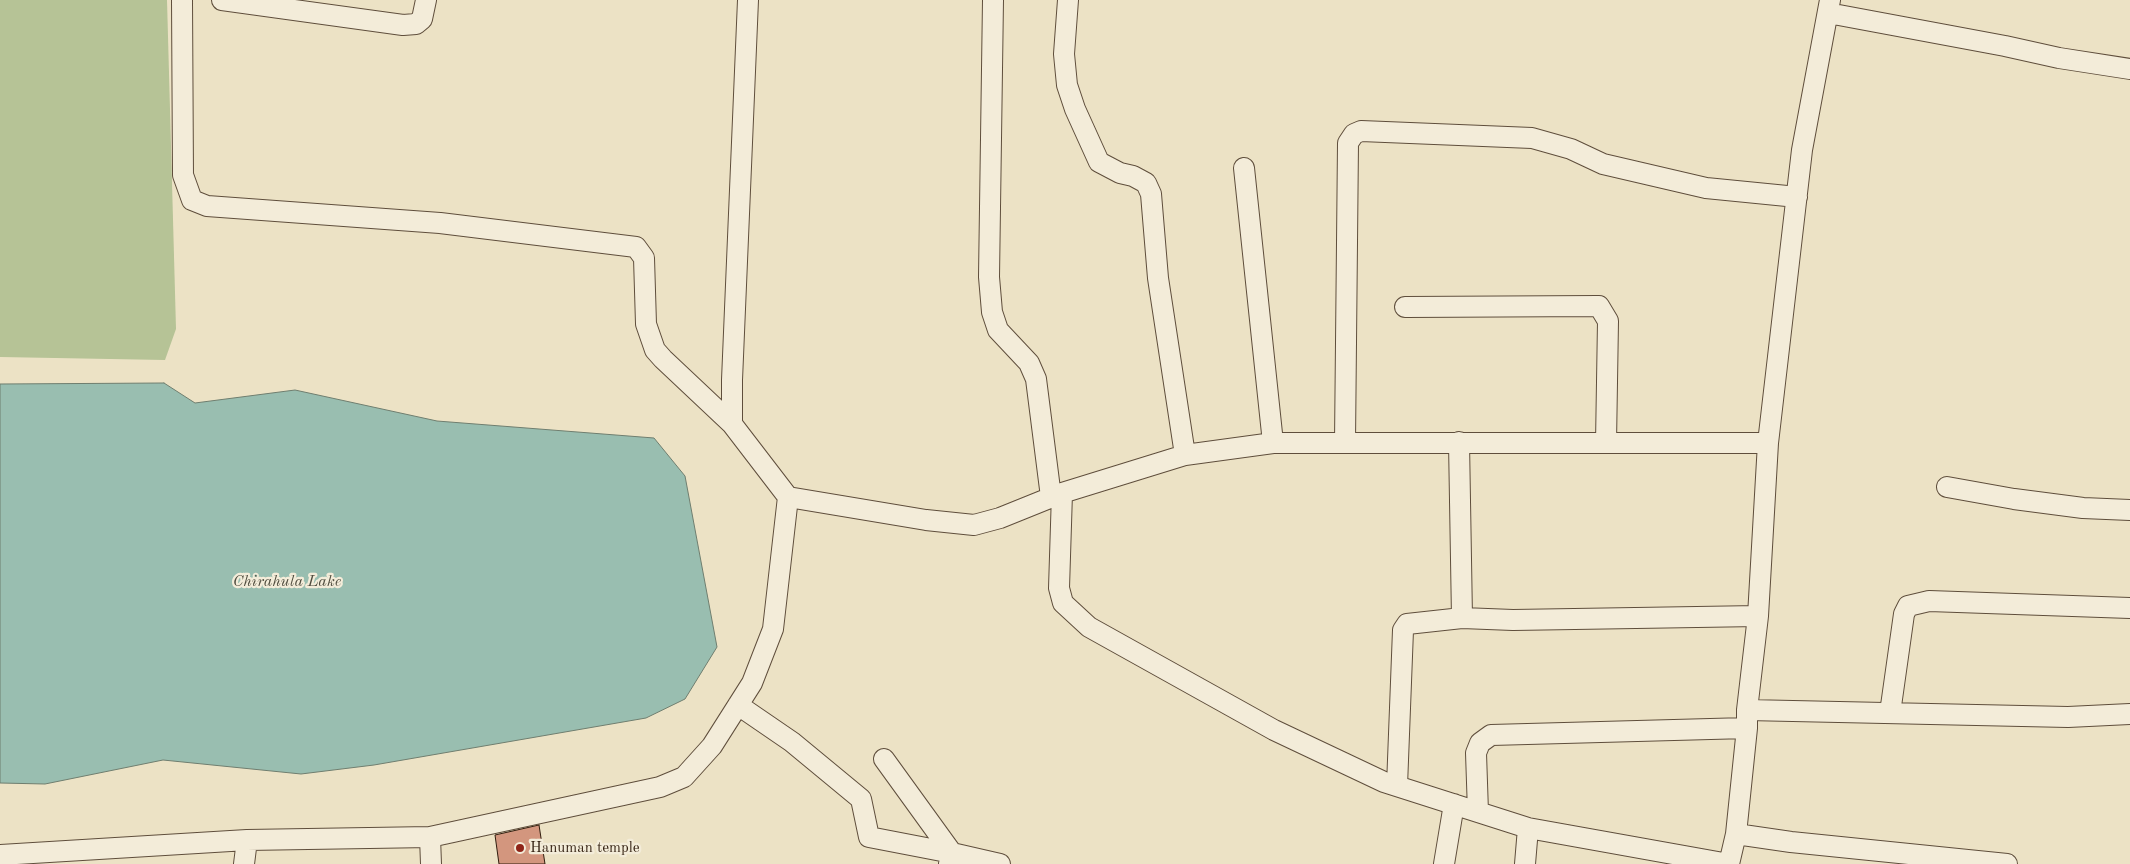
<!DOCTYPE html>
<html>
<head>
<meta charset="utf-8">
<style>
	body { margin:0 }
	canvas { display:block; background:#ece2c5 }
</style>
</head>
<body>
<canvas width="2130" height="864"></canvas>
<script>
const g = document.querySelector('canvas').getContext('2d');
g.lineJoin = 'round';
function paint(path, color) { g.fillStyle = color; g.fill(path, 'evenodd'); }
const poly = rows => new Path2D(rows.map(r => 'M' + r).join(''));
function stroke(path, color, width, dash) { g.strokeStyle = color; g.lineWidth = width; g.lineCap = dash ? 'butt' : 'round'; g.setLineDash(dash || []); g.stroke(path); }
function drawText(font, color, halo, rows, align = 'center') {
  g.font = font + ' "Old Standard TT",serif'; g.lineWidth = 4.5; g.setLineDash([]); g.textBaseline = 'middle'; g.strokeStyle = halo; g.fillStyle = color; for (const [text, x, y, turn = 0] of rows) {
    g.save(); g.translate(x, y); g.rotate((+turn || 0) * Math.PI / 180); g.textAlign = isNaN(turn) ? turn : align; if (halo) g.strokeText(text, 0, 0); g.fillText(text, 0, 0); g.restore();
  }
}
const green = poly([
	[0,0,167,0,176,329,165,360,0,357]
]);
const water = poly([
	[164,383,195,403,295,390,437,421,654,438,685,476,717,647,685,699,646,718,374,765,301,774,163,760,45,784,0,783,0,384,164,383]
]);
const building = poly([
	[539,825,545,864,499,864,495,835,539,825]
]);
const street = poly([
	[182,0,183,175,192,200,207,206,440,223,636,247,644,258,646,324,655,350,663,359,732,424,788,497,926,520,974,525,1000,518,1062,493,1185,455,1273,443,1768,443],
	[222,0,403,25,416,24,422,19,426,0],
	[993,0,989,277,992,312,998,330,1029,363,1036,379,1051,497],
	[1068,0,1064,54,1067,85,1075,109,1099,162,1120,173,1133,176,1146,183,1151,194,1158,278,1185,455],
	[1828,13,2005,46,2059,58,2130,69],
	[1244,168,1273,443],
	[1405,307,1599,306,1608,321,1606,443],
	[732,424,732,380,748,0],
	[1345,442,1348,143,1354,134,1361,131,1532,138,1571,149,1603,164,1706,188,1797,197],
	[1459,442,1462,618,1513,620,1758,616],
	[1947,487,2014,499,2083,508,2130,510],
	[1062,493,1059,588,1063,603,1089,627,1274,730,1384,782,1528,828,1729,864],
	[738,705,792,742,861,799,869,837,952,853],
	[1747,710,2068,717,2130,714],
	[1890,713,1904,614,1908,606,1929,601,2130,608],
	[884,759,952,853],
	[1397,786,1403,630,1407,624,1462,618],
	[1478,812,1476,753,1480,743,1491,735,1747,728],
	[1736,834,1791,842,2007,864],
	[430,837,660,787,684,777,712,746,752,683,773,629,788,497],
	[0,855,247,840,430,837,431,864],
	[244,864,247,840],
	[949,864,952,853,1000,864],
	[1444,864,1454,804],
	[1525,864,1528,828],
	[1729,864,1736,834,1747,728,1747,710,1758,616,1768,443,1802,150,1830,0]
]);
const markers = [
	[520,848,5,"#8f2418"]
];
const poiNames = [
	["Hanuman temple",530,848]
];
const waterNames = [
	["Chirahula Lake",287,582]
];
paint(green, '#b6c396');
paint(water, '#99beb0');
stroke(water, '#6f7e6f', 1);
paint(building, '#d3967e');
stroke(building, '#301d0e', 1);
stroke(street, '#5f4e3c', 22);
stroke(street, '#f3ecd9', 20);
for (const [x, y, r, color] of markers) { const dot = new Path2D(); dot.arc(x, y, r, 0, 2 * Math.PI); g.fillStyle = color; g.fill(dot); stroke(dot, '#f3ecd9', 2); }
drawText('15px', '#301d0e', '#f3ecd9', poiNames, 'left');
drawText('italic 16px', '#504d3f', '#f3ecd9', waterNames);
</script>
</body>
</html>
